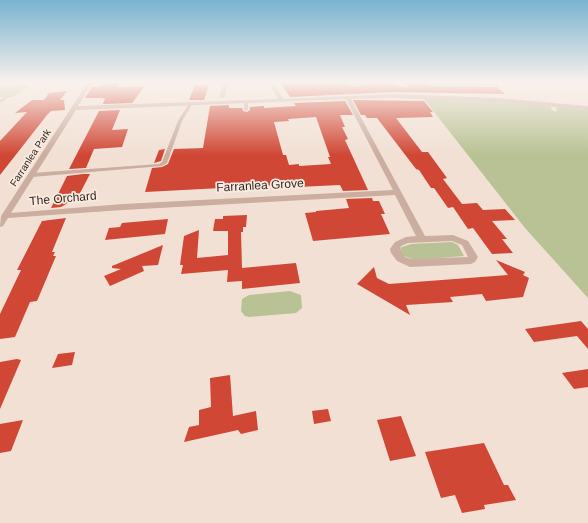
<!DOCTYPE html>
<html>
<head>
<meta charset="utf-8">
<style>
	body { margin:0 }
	canvas { display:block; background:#f2e0d4 }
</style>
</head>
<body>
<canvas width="588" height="523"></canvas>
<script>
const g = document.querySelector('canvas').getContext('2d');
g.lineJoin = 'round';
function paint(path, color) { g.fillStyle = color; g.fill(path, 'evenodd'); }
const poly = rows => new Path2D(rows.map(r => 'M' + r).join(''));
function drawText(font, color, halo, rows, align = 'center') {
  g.font = font + ' Arial,sans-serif'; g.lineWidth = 3.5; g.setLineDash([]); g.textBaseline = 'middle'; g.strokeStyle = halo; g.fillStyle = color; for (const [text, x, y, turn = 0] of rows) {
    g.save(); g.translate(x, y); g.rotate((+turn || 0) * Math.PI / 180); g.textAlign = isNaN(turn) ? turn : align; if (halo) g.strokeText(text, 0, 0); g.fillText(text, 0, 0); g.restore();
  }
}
const green = poly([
	[30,85,13,97,0,97,0,86],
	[424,99,499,101,552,107,551,110,557,112,556,107,559,107,588,110,588,298,525,228],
	[452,242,458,245,464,256,415,260,404,256,400,249,402,247,411,244],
	[290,291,301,295,302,308,296,313,249,317,245,316,241,311,242,299,249,295]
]);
const building = poly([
	[106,82,119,82,118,87,145,86,132,103,103,104,105,98,85,98,92,87,102,86],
	[280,82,339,82,355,87,373,82,386,82,407,88,408,82,419,82,431,86,497,87,505,94,394,92,290,97],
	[195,85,209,85,204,100,189,100],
	[67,91,60,100,64,100,65,110,51,111,47,115,0,175,0,141,27,112,15,113,32,100,44,100,49,93],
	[353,100,424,101,433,112,430,112,433,117,396,118,422,152,428,152,447,178,443,179,462,204,477,203,483,210,505,209,515,220,492,221,507,239,502,239,513,253,492,254,473,228,468,229,453,207,448,208,434,188,431,188,419,170,416,169,377,118,367,118,365,115,361,115],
	[345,101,353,115,340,115,345,127,342,127,348,139,345,140,368,190,343,191,340,185,298,187,297,184,145,192,152,168,162,167,168,164,174,149,203,148,210,106,229,105,229,108,242,108,243,111,247,112,250,110,250,107,264,106,264,108,296,106,294,103],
	[316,117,330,157,328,157,331,164,299,166,299,164,289,165,286,155,283,155,274,122,289,121,288,119],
	[120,110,112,130,128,129,122,147,94,149,86,168,69,169,99,111],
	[165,149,161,161,154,163,159,150],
	[83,174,90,174,78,197,61,207,51,208,67,176],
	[372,198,373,201,379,201,385,214,381,214,390,234,313,241,305,213,316,212,316,211,349,208,346,199],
	[247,215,246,227,243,227,243,232,241,232,242,268,296,263,300,283,242,289,242,281,227,282,228,270,181,274,183,265,180,265,184,236,199,230,197,258,228,255,228,231,213,231,215,219,223,219,223,216],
	[66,218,52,252,55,252,53,256,56,256,37,301,30,302,15,337,0,339,0,314,21,270,17,270,42,221],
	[168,219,165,234,105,240,109,228,120,227,122,223],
	[163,245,158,265,142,266,144,271,110,286,104,276,121,269,112,268,112,266],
	[496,260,525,272,523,275,529,278,523,297,486,301,482,294,450,297,453,302,406,305,410,315,357,284,374,267,377,278,389,284,508,275],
	[581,321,588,329,588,349,577,336,534,342,525,329],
	[75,352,72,365,52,368,58,354],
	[17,359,21,360,0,409,0,362],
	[588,369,588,387,574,389,562,373],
	[230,375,233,416,256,411,258,430,241,434,238,430,184,442,189,427,199,425,199,410,211,407,210,378],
	[328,409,331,421,314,424,312,411],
	[401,416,416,456,390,461,377,420],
	[23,420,11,451,0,453,0,424],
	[484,443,504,485,508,485,516,500,484,505,485,509,462,513,455,495,441,498,425,452]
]);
const service = poly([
	[208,82,227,82,228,83,226,84,208,82],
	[420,82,494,84,496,82,501,83,495,86,431,85,420,82],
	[581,82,586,82,588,83,588,86,581,82],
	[6,96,9,97,0,103,0,100,6,96],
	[246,100,248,101,248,110,246,111,244,110,244,101,246,100],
	[190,102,193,103,182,121,167,163,162,166,32,177,29,175,32,173,159,164,162,162,178,121,190,102]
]);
const minor = poly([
	[88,82,93,82,78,106,278,99,270,85,228,85,224,98,219,97,224,82,270,82,274,83,283,99,394,94,498,98,588,106,588,110,498,102,394,98,351,99,425,236,453,235,468,241,478,257,475,262,471,264,410,267,397,261,391,253,390,249,395,242,406,237,416,236,395,195,123,210,8,218,3,226,0,227,1,216,88,82],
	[346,99,393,190,123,204,11,213,76,110,346,99],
	[452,241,462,245,468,257,411,259,405,257,400,249,401,246,408,243,452,241],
	[340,82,372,82,355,86,340,82]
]);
const farStreetnames = [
	["Farranlea Park",31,158,-57]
];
const streetNames = [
	["Farranlea Grove",260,186,-3],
	["The Orchard",63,199,-5]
];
paint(green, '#b8c294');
paint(building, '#d04735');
paint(service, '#cbaea0');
paint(minor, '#cbaea0');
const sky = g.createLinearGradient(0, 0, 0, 155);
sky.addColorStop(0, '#78b3d0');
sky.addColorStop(0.53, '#f9f1ec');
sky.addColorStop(1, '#f9f1ec00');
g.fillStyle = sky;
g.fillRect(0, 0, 588, 155);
drawText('10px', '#342724', '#faebe0', farStreetnames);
drawText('12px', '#342724', '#faebe0', streetNames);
</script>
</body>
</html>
